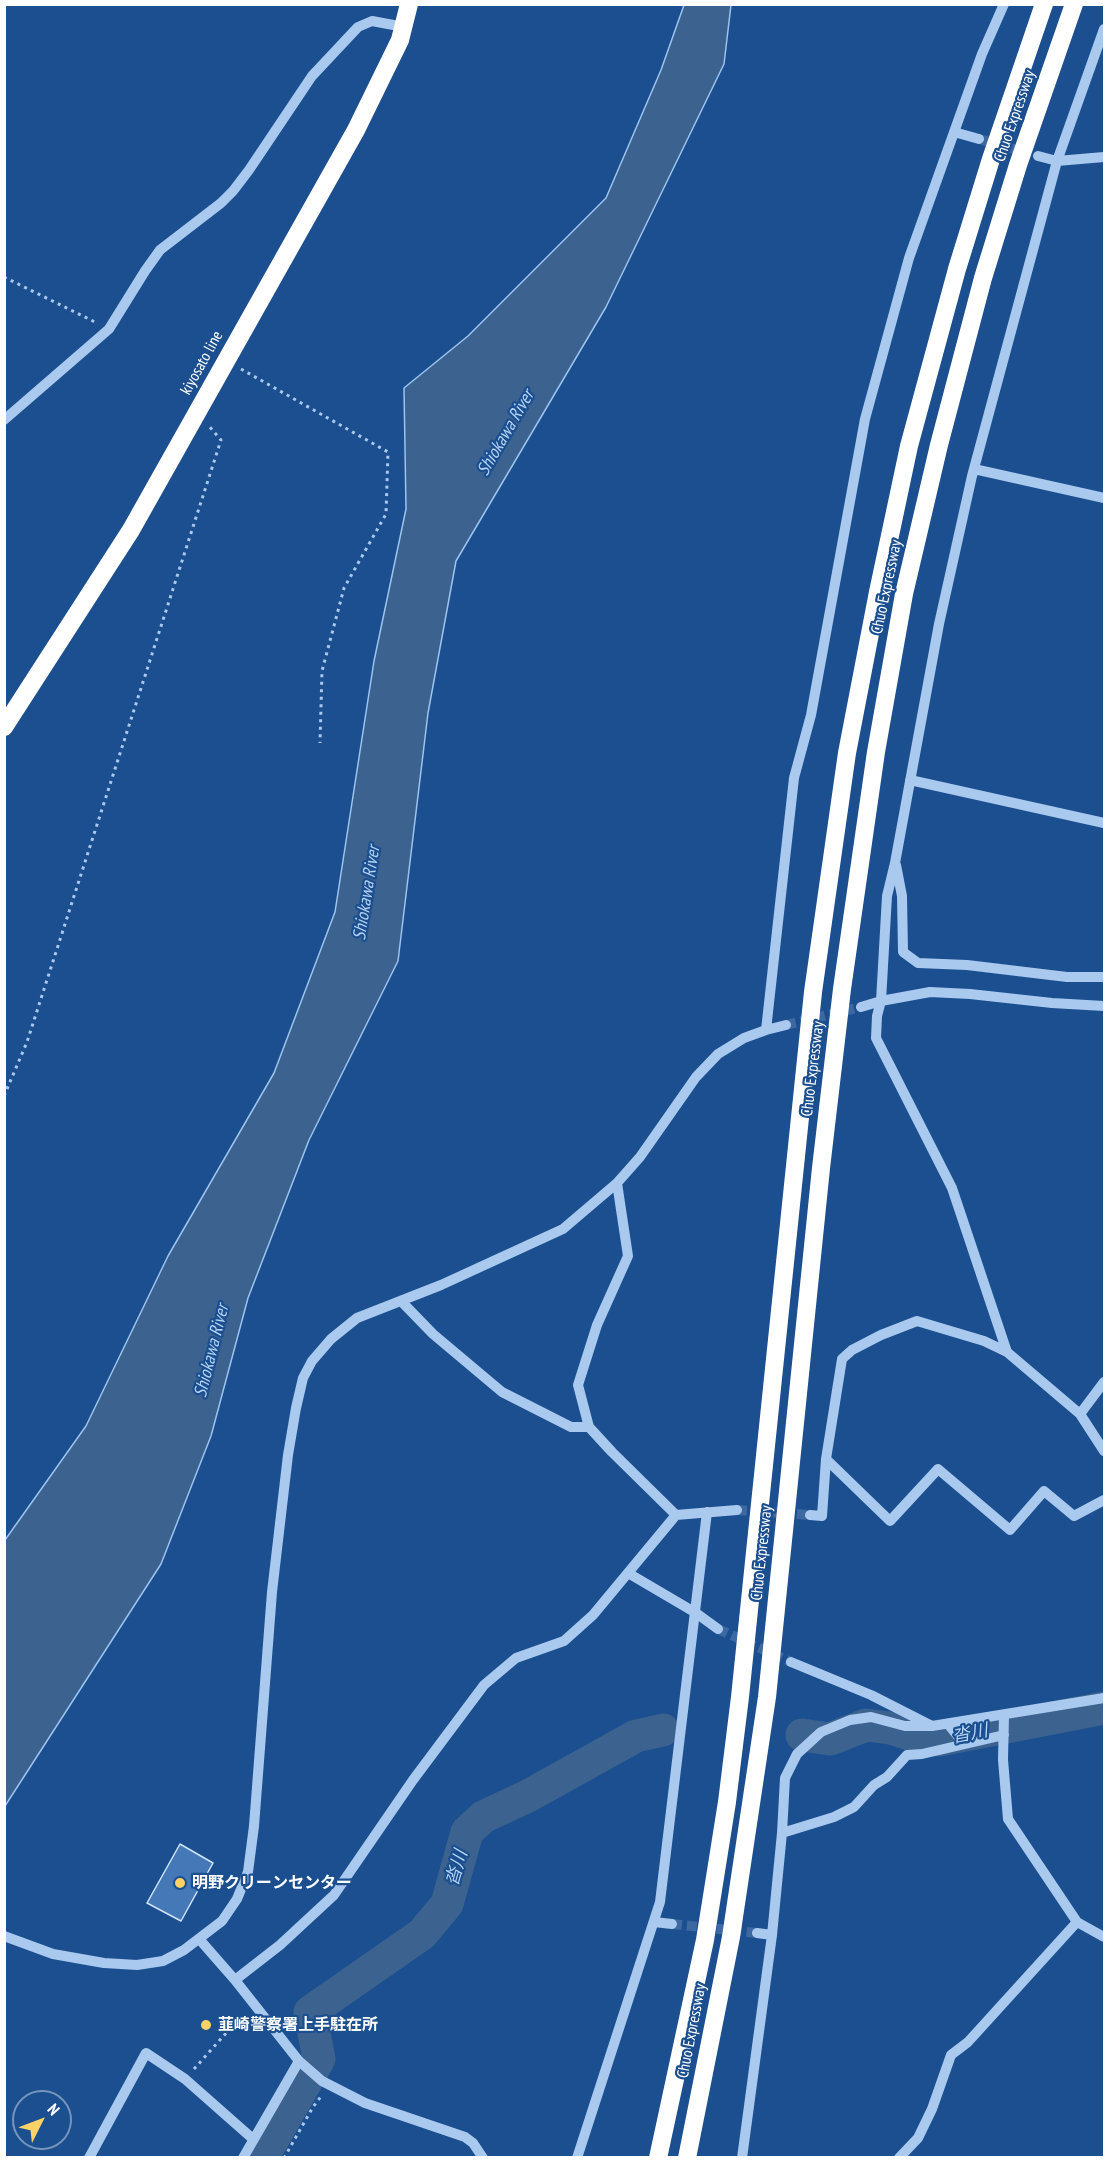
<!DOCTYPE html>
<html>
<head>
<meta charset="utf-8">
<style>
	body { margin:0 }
	#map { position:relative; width:1109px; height:2162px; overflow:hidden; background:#1b4f8f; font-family:"PT Sans Narrow",sans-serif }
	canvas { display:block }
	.frame { position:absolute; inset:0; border:6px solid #fff; pointer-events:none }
	.north { position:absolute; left:12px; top:2090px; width:60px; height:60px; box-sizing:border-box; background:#1b4f8f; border:2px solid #7695bc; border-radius:50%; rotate:48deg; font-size:16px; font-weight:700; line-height:24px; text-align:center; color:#fff }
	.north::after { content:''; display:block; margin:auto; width:21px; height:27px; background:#ffd166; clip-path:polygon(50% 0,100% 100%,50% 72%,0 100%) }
</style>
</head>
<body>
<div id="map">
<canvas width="1109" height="2162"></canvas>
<div class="frame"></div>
<div class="north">N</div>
</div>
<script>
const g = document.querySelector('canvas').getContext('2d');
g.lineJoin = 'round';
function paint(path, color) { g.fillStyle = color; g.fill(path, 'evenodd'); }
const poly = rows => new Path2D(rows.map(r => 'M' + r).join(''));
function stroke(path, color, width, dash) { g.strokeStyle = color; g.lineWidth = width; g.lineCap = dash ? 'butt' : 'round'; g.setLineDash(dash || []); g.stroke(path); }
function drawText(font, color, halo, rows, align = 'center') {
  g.font = font + ' "PT Sans Narrow","Noto Sans JP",sans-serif'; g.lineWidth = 4.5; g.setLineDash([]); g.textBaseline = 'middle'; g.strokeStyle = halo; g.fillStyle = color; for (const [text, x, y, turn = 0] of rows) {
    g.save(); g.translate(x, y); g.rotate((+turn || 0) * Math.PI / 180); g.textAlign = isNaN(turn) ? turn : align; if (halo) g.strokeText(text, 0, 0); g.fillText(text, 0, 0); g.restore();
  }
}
const water = poly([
	[684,5,731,5,724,64,606,307,456,561,428,713,398,961,309,1140,248,1298,211,1436,161,1564,5,1806,5,1540,86,1426,168,1256,274,1073,335,912,374,661,406,509,404,388,468,336,606,198,661,70,684,5]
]);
const river = poly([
	[802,1735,830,1739,866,1725,890,1728,916,1736,939,1740,1104,1708],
	[262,2158,319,2059,310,2012,422,1934,447,1904,467,1832,483,1817,528,1796,636,1736,663,1730]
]);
const building = poly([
	[180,1844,213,1863,181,1921,147,1903,180,1844]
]);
const minorTunnel = poly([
	[979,139,1027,153],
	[786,1025,861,1007],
	[737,1510,810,1515],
	[718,1629,791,1662],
	[672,1924,757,1933]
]);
const path = poly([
	[4,277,97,323],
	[241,369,388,452,386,514,344,588,322,671,320,743],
	[4,1096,27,1042,221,440,209,426],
	[194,2069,244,2013],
	[284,2158,313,2107,322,2095]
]);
const minor = poly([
	[954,132,979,139],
	[1038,156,1057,161,1104,157],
	[4,420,109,329,145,271,160,250,221,203,233,191,249,170,312,76,358,27,372,21,404,27],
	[974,469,1104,498],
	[910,780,1104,823],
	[896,865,902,896,903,952,918,963,967,965,1067,977,1104,977],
	[861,1007,881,1001,930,992,970,994,1052,1003,1104,1006],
	[766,1030,794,778,811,715,865,419,909,258,982,54,1004,4],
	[617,1183,628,1256,597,1325,578,1385,589,1427,612,1452,676,1515],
	[401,1301,433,1334,502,1392,571,1427,589,1427],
	[1007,1352,952,1188,876,1038,877,1016,881,1001,887,896,895,863,939,624,972,476,1057,161,1104,29],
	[1080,1414,1104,1382],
	[826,1459,842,1359,852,1350,881,1335,917,1321,984,1341,1007,1352,1080,1414,1104,1451],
	[810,1515,822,1516,826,1459,890,1521,938,1469,1010,1530,1044,1491,1074,1516,1104,1500],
	[628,1573,696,1613,718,1629],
	[791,1662,871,1695,930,1725],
	[948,1724,964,1744],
	[782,1833,834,1817,854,1807,874,1785,887,1777,907,1755,922,1754,1004,1735],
	[654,1922,672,1924],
	[1077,1922,1104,1937],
	[757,1933,772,1935],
	[4,1936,53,1954,104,1963,137,1965,163,1961,184,1950,222,1921,237,1899,248,1872,254,1826,272,1592,288,1455,296,1408,303,1378,312,1361,331,1339,357,1318,441,1285,563,1229,617,1183,640,1157,696,1077,718,1054,744,1038,766,1030,786,1025],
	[200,1940,235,1980,299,2061,322,2081,365,2103,465,2137,473,2143,483,2158],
	[235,1980,280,1945,334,1895,413,1780,484,1685,516,1658,564,1641,593,1615,676,1515,737,1510],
	[89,2158,146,2053,185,2079,253,2139],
	[243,2158,299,2061],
	[577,2158,660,1902,707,1512],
	[742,2158,772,1935,782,1833,785,1778,797,1754,821,1732,850,1720,871,1717,905,1726,932,1726,1104,1698],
	[899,2158,918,2138,932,2109,951,2055,968,2042,1077,1922,1008,1819,1003,1760,1004,1716]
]);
const highway = poly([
	[4,727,131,530,356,130,400,40,409,4],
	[658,2158,705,1940,727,1802,740,1697,813,992,847,753,878,592,909,446,957,269,991,159,1044,4],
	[687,2158,731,1937,767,1697,821,1168,842,989,876,752,904,594,939,445,983,278,1018,165,1074,4]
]);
const markers = [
	[180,1883,6,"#ffd166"],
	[206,2025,6,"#ffd166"]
];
const streetNames = [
	["Chuo Expressway",1015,116,-71],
	["kiyosato line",202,363,-61],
	["Chuo Expressway",887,587,-78],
	["Chuo Expressway",813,1069,-83],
	["Chuo Expressway",762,1553,-84],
	["Chuo Expressway",692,2031,-79]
];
const poiNames = [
	["明野クリーンセンター",192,1883],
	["韮崎警察署上手駐在所",218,2025]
];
const waterNames = [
	["Shiokawa River",506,433,-60],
	["Shiokawa River",367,893,-81],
	["Shiokawa River",212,1351,-76],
	["沓川",970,1734,-11],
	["沓川",457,1868,-74]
];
paint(water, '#3c6290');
stroke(water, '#9cc4f0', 1.5);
stroke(river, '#3c6290', 33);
paint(building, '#4478b7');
stroke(building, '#cfe3fa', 1.5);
stroke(minorTunnel, '#3d69a0', 10, [10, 5]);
stroke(path, '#a9c9ee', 3, [3, 4.5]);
stroke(minor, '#a9c9ee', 10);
stroke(highway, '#fff', 18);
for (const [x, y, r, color] of markers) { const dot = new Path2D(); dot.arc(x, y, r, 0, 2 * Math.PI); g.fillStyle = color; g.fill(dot); stroke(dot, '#1b4f8f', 2); }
drawText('16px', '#fff', '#1b4f8f', streetNames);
drawText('bold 16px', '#fff', '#1b4f8f', poiNames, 'left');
drawText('italic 18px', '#b5d3f5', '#1b4f8f', waterNames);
</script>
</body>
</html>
